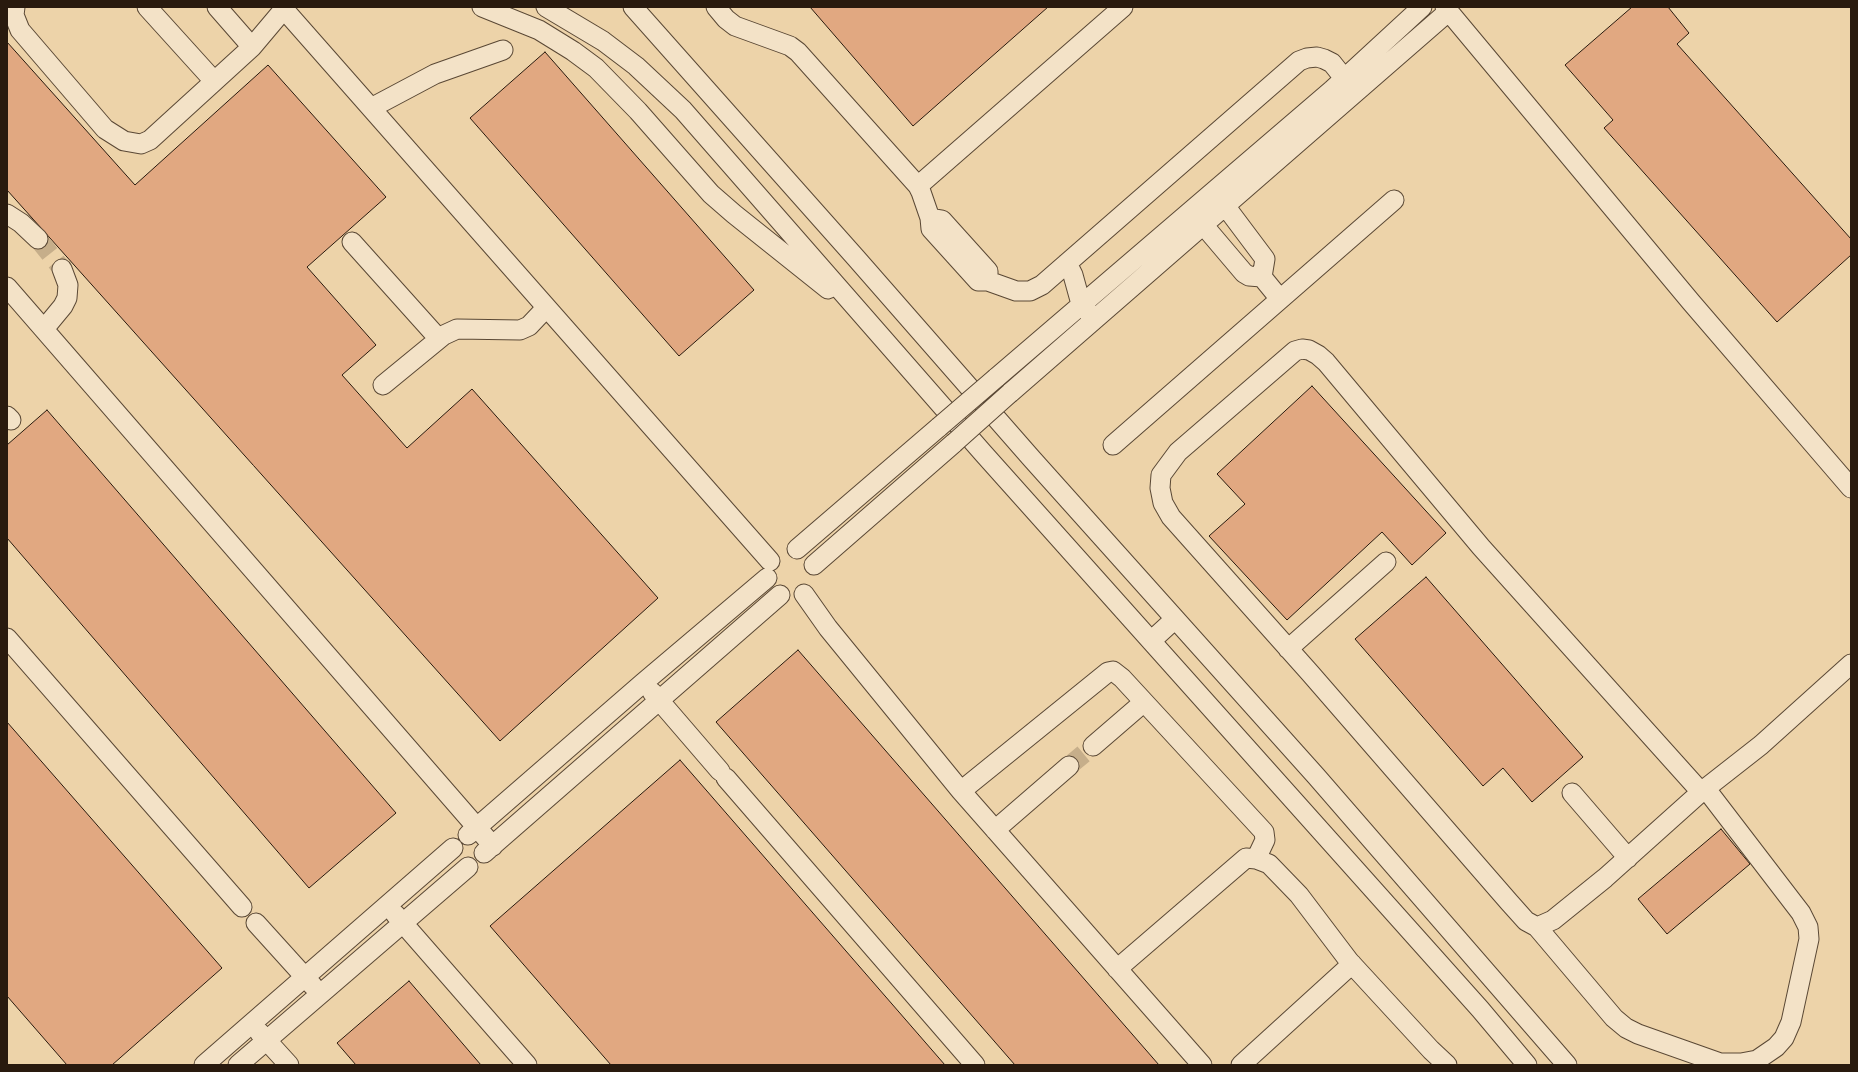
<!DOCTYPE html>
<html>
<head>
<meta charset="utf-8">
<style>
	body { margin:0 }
	#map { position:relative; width:1858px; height:1072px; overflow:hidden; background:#edd3a9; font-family:"IM FELL French Canon",serif }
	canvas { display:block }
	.frame { position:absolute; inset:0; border:8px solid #291a0e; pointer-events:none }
</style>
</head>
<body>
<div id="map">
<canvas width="1858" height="1072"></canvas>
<div class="frame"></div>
</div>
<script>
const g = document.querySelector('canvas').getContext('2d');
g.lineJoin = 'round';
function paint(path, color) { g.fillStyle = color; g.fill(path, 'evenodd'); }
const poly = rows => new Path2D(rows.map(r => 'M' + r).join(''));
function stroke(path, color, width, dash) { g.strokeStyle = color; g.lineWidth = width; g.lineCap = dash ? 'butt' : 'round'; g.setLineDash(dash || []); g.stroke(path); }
const building = poly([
	[810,7,1048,7,913,126,810,7],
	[1632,7,1668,7,1689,33,1677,44,1851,239,1851,255,1777,322,1604,128,1613,120,1565,65,1632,7],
	[7,42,135,185,268,65,386,197,307,267,376,345,342,375,407,448,472,389,658,598,500,741,7,190,7,42],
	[545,52,754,290,679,356,470,118,545,52],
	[1312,386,1446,533,1412,565,1382,532,1287,620,1209,536,1245,504,1217,474,1312,386],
	[47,410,396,813,309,888,7,538,7,445,47,410],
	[1426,577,1583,757,1532,802,1503,768,1483,786,1355,639,1426,577],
	[798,650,1159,1065,1015,1065,716,722,798,650],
	[7,722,222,968,112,1065,67,1065,7,996,7,722],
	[680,760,945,1065,611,1065,490,926,680,760],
	[1721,829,1750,864,1667,934,1638,899,1721,829],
	[409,981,481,1065,356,1065,337,1043,409,981]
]);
const minorTunnel = poly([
	[38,239,62,269],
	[1069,766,1093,746]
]);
const minor = poly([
	[15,7,14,15,20,30,105,129,124,141,141,144,150,140,252,47,284,9],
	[147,7,214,81],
	[217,7,252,47],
	[282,7,770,561],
	[482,7,539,30,573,51,596,68,638,111,711,194,734,214,828,289],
	[546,7,603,41,636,66,683,110,983,453,1480,1009,1527,1065],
	[633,7,856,258,1032,459,1316,776,1567,1065],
	[716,7,726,19,735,26,790,46,798,52,918,186,921,192,930,218,931,229,978,281,988,281,1016,291,1030,291,1042,285,1299,61,1307,58,1317,57,1324,59,1332,63,1355,92],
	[1445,7,1691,302,1851,488],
	[371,108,435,74,503,50],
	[918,186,1123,7],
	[1217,195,1265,259,1262,277],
	[7,214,21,223,38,239],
	[1194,214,1244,273,1249,276,1262,277,1280,299],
	[930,218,942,220,988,271,988,281],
	[352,242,439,339],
	[1067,263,1073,275,1081,304,1089,313],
	[7,287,493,846],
	[44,329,63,306,67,298,68,285,62,269],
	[996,378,1332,90,1422,7],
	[383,385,444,335,457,329,520,330,529,326,546,308],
	[1010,393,1449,11],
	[7,416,11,420],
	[1113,445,1394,200],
	[797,549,939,427],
	[814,565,954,443],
	[804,594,828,628,961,791,1202,1065],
	[7,638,242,907],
	[1151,641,1175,619],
	[1288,649,1386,562],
	[652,692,720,771],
	[1093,746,1144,702],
	[726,778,975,1065],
	[961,791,1108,672,1113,671,1122,678,1264,832,1265,840,1256,859],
	[1701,792,1481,547,1326,362,1318,355,1309,350,1302,349,1295,351,1178,452,1161,475,1160,488,1163,503,1171,517,1310,673,1509,902,1526,921,1537,927,1553,920,1605,878,1701,792,1761,745,1851,664],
	[1572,793,1628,858],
	[995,830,1069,766],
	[468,835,643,683,767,578],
	[484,853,780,595],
	[395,914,527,1065],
	[256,923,313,986],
	[1537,927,1614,1018,1626,1028,1638,1034,1720,1063,1741,1063,1757,1060,1776,1047,1784,1038,1791,1022,1809,939,1808,927,1801,913,1706,789],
	[1117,969,1246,858,1256,859,1269,864,1299,895,1349,961,1431,1050,1447,1065],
	[259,1032,289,1065],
	[204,1065,453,848],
	[238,1065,468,867],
	[1241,1065,1352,964]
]);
const minorBridge = poly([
	[939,427,996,378],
	[954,443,1010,393]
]);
paint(building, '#e1a881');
stroke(building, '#291a0e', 1);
stroke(minorTunnel, '#c6ae8a', 19, [19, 10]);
stroke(minor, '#5a4835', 21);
stroke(minor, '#f3e2c7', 19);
stroke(minorBridge, '#5a4835', 21, []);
stroke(minorBridge, '#f3e2c7', 19);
</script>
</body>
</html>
